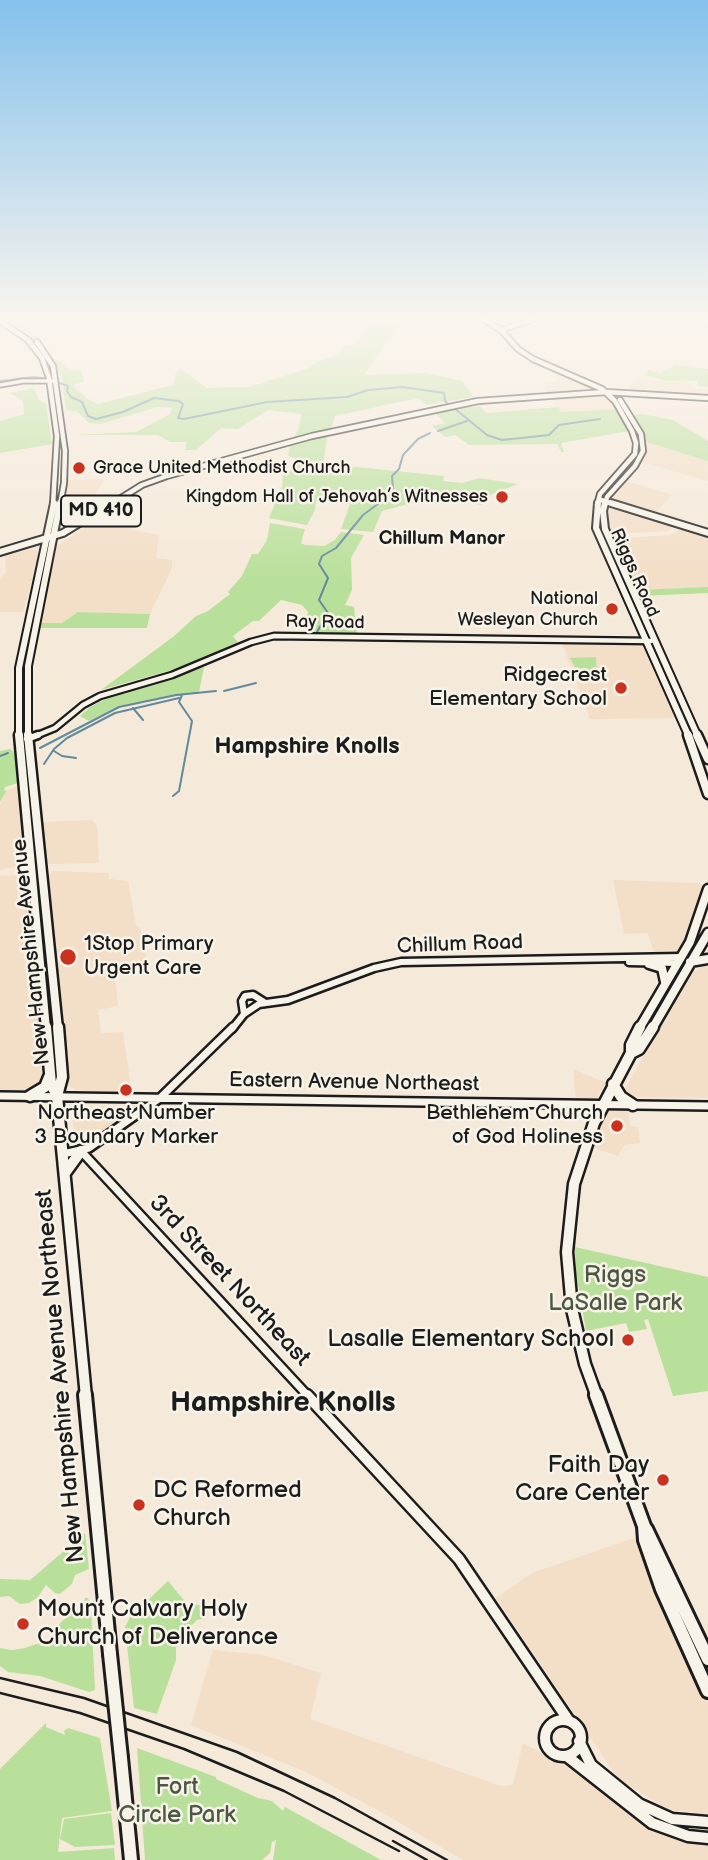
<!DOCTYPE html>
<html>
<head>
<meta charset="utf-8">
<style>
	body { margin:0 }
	canvas { display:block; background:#f5e9d9 }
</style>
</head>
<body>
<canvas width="708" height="1860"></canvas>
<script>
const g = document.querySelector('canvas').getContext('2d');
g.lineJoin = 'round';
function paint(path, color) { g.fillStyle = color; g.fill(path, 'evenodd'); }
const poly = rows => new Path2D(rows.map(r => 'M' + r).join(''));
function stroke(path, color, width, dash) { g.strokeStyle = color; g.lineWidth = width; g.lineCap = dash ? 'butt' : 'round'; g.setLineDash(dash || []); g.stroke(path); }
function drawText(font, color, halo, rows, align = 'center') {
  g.font = font + ' "Balsamiq Sans",sans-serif'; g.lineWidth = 5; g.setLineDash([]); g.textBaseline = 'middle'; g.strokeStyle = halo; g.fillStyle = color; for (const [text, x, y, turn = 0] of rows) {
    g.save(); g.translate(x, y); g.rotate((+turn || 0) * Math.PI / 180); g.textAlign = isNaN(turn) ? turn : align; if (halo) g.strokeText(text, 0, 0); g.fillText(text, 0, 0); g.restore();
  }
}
const built = poly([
	[566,374,591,385,592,389,547,394,544,382,558,381,557,379],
	[637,379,693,384,693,388,708,389,708,397,630,389,629,386],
	[602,397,613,401,618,409,561,412,552,398],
	[645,442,708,459,708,481,641,462],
	[105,479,92,499,105,504,71,525,59,524,68,480],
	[623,480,672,495,654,515,618,504,611,499],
	[612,509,620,509,675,525,669,531,611,534,606,512],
	[109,511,133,520,131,530,159,535,156,558,172,560,172,568,150,614,78,612,62,624,40,623,55,547],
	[684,528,708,536,708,587,637,590,612,539,669,535],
	[31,549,39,552,37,562,23,612,0,612,0,580,6,573,5,555],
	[562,643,643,645,676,718,590,719],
	[19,785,25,864,0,870,0,804,7,791],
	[92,820,97,826,99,863,49,864,45,861,41,822],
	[53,871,109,873,109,879,128,881,136,925,141,929,146,956,141,961,114,968,118,1006,98,1010,101,1033,123,1032,132,1094,77,1090,68,1086,47,877],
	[26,874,45,1082,36,1090,0,1090,0,876],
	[613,880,700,883,704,888,703,895,693,929,681,949,674,954,655,956,648,933,624,934],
	[708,962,708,1098,625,1097,624,1091,679,994,694,971],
	[573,1069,606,1083,597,1098,576,1100],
	[136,1105,87,1143,75,1140,72,1113,75,1107],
	[608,1109,628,1109,630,1126,638,1127,640,1143,624,1145,618,1156,591,1147],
	[637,1537,708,1700,708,1814,669,1810,625,1783,613,1771,496,1598,532,1573],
	[213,1650,263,1655,321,1673,310,1719,501,1786,513,1785,523,1743,575,1770,628,1813,652,1828,693,1844,708,1844,708,1860,463,1860,385,1814,306,1772,191,1725]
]);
const green = poly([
	[367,320,402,320,364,375,426,373,462,381,474,397,426,405,418,398,335,416,331,429,294,437,299,428,301,414,268,410,238,429,221,428,196,450,185,450,187,442,170,442,158,435,73,435,136,432,170,414,172,408,157,407,101,424,89,423,78,412,66,409,61,377,55,361,59,360,70,371,81,370,84,382,75,384,74,387,86,397,85,398,98,404,173,385,176,372,181,369,207,388,248,387,306,369,315,363,339,354,346,345,353,345,371,324,366,323],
	[676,365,708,369,708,387,697,386,698,381,666,381,644,375,648,370,661,373],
	[34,388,39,400,46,404,52,444,0,453,0,421,24,414,23,401,10,393],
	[480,406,486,413,558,407,561,412,618,409,629,431,561,443,564,452,561,452,557,444,469,445,455,435,445,437,432,426,445,423,435,413],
	[643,414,673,420,708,441,708,461,646,442,633,415],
	[328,433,322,471,357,467,444,476,443,481,462,483,479,478,518,484,490,495,483,505,430,498,382,511,373,532,341,529,350,504,316,501,315,510,307,525,269,518,282,487,283,475,290,472,295,458,288,456,291,442],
	[270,523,305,529,301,543,305,545,324,546,335,540,341,532,364,535,351,558,352,590,345,605,354,607,357,635,308,633,305,625,308,612,302,605,281,600,259,621,253,621,233,636,239,644,175,669,101,690,173,637,196,616,208,611,230,594,228,592,242,576,252,554,258,554,267,540],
	[708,587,708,593,638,596,637,590],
	[78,612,150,614,147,628,38,628,40,623,62,623],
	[596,657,597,682,583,682,570,658],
	[204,667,199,692,119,706,89,721,80,716,90,707,115,694],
	[10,749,13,751,16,759,18,783,5,787,4,791,7,790,0,802,0,751],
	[575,1247,708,1277,708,1391,673,1396,648,1319,644,1320,647,1329,629,1332,626,1323,586,1331,576,1272],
	[85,1533,89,1569,75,1575,72,1584,60,1594,55,1593,46,1585,38,1597,29,1603,20,1604,9,1596,0,1597,0,1579,30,1580],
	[168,1581,187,1604,201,1605,208,1610,206,1618,197,1620,190,1627,190,1637,176,1647,176,1660,157,1714,134,1708,125,1627,130,1617],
	[85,1598,88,1598,91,1608,95,1690,89,1692,40,1676,8,1672,0,1666,0,1648,12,1650,25,1648,54,1638,60,1623,84,1603],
	[46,1723,46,1727,65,1735,64,1731,68,1728,100,1738,112,1811,62,1818,58,1852,114,1848,115,1860,0,1860,0,1769],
	[137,1748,216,1777,216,1779,258,1798,272,1801,283,1811,285,1807,381,1860,273,1860,276,1840,272,1842,270,1853,262,1860,145,1860],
	[111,1813,115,1845,75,1847,60,1839,64,1819]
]);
const stream = poly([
	[0,381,34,377,49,379],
	[57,382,68,386,67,391,71,397,82,402,88,416,96,419,123,412,154,398,179,401,183,404,178,418,184,419,267,402,347,397,368,390,403,387,444,393,445,401,449,405],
	[454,408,487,435,502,440,549,435,559,425,600,419],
	[438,431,467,421],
	[317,632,328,613,319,600,328,578,319,564,322,556,336,548,363,515,390,495,393,489,392,476,399,469,403,455,418,439,430,433],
	[224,691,256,683],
	[133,708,143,720],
	[40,748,119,707,176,695,216,691],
	[54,751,62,756,76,758],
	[0,756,8,753],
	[44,764,54,749,67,738,115,713,179,698],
	[173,796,179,791,192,721,179,702,182,695]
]);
const minorFar4 = poly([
	[501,330,533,320],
	[0,385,23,381,55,381]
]);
const minorFar3 = poly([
	[33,737,55,728,83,705,100,696,172,675,251,642,274,636,651,641]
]);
const minorFar2 = poly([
	[27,739,38,735],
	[629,962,677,963],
	[244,1014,242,1001,245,996,253,995,264,1002],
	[232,1029,244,1014,259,1004,288,1000,374,968,401,962,681,957]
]);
const minorFar1 = poly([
	[0,1096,708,1106],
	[81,1151,309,1397],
	[63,1154,89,1148,160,1098,233,1027]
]);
const minor = poly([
	[307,1395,459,1559,569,1721],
	'545 1738a18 18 0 1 1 36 0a18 18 0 1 1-36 0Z',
	[579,1741,591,1765,639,1804,672,1819,708,1822],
	[568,1757,652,1823,688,1836,708,1838]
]);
const majorFar4 = poly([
	[485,320,501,330,518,349,533,359,602,389,615,401,632,431,636,443,635,454,600,494,597,505],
	[0,321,28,340,42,358,49,378,57,436,53,505],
	[37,342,53,366,65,451,64,483,60,505],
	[601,500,616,505],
	[110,505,142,485,167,476,312,436,478,401,606,392,708,398],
	[605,505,607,497,635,466,643,451,641,434,620,400]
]);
const majorFar3 = poly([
	[598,503,596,528,689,737],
	[605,503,603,511,605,529,698,737],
	[611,503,708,533],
	[0,552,63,533,112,503],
	[19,737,19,668,54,503],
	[28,737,28,666,60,503]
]);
const majorFar2 = poly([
	[19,735,46,1029],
	[28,735,58,1029],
	[688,735,708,794],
	[697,735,708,759],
	[690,962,708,959],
	[649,964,662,968,665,982],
	[639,1029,690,942,708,889],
	[652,1029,708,933]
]);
const majorFar1 = poly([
	[46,1027,51,1084,57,1096,86,1397],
	[631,1053,639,1049,653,1027],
	[613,1084,621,1097,633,1105],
	[30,1096,45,1087,49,1077],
	[57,1096,62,1077,58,1027],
	[65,1173,81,1151],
	[597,1397,585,1364,572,1309,567,1252,574,1184,594,1123,631,1053,631,1045,640,1027]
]);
const major = poly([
	[85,1395,110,1654],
	[596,1395,644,1526,645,1540,662,1589,708,1691],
	[646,1529,708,1659],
	[121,1758,131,1860]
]);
const rail = poly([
	[0,1678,84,1698,237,1752,335,1798,447,1860],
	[0,1693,80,1713,184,1749,284,1791,399,1851],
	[393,1841,427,1860]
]);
const majorBridge = poly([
	[110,1654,121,1758]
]);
const markers = [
	[79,468,7,"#c8321e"],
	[502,497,7,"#c8321e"],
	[612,609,7,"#c8321e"],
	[621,688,7,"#c8321e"],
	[68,957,9,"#c8321e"],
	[126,1090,7,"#c8321e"],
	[617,1126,7,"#c8321e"],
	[628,1340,7,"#c8321e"],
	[663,1480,7,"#c8321e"],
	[139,1505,7,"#c8321e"],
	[23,1624,7,"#c8321e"]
];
const farPoinames = [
	["Grace United Methodist Church",93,468,"left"],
	["Kingdom Hall of Jehovah’s Witnesses",488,497],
	["National",598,599],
	["Wesleyan Church",598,620]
];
const farStreetnames = [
	["Riggs Road",634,573,66],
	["Ray Road",325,623,1]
];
const shields = [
	[101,511,80]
];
const shieldNames = [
	["MD 410",101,511]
];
const farNeighbourhoodnames = [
	["Chillum Manor",442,539]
];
const poiNames = [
	["Ridgecrest",607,676],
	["Elementary School",607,700],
	["1Stop Primary",84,945,"left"],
	["Urgent Care",84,969,"left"],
	["Northeast Number",126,1114,"center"],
	["3 Boundary Marker",126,1138,"center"],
	["Bethlehem Church",603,1114],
	["of God Holiness",603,1138]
];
const streetNames = [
	["Chillum Road",460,945,-2],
	["New Hampshire Avenue",32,952,-96],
	["Eastern Avenue Northeast",354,1083,1]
];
const neighbourhoodNames = [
	["Hampshire Knolls",307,747]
];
const nearParknames = [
	["Riggs",615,1276],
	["LaSalle Park",615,1304],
	["Fort",177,1788],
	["Circle Park",177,1816]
];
const nearStreetnames = [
	["3rd Street Northeast",229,1281,47],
	["New Hampshire Avenue Northeast",61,1376,-95]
];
const nearPoinames = [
	["Lasalle Elementary School",614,1340],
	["Faith Day",649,1466],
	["Care Center",649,1494],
	["DC Reformed",153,1491,"left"],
	["Church",153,1519,"left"],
	["Mount Calvary Holy",37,1610,"left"],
	["Church of Deliverance",37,1638,"left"]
];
const nearNeighbourhoodnames = [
	["Hampshire Knolls",283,1404]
];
paint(built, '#f3dec7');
paint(green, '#b9e09b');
stroke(stream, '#628a9d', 2);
stroke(minorFar4, '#1c1c1c', 7);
stroke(minorFar3, '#1c1c1c', 9);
stroke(minorFar2, '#1c1c1c', 11);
stroke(minorFar1, '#1c1c1c', 12);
stroke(minor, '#1c1c1c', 15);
stroke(majorFar4, '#1c1c1c', 8);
stroke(majorFar3, '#1c1c1c', 10);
stroke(majorFar2, '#1c1c1c', 13);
stroke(majorFar1, '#1c1c1c', 15);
stroke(major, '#1c1c1c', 18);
stroke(minorFar4, '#f7f3e8', 3.5);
stroke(minorFar3, '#f7f3e8', 4.5);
stroke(minorFar2, '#f7f3e8', 6);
stroke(minorFar1, '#f7f3e8', 7);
stroke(minor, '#f7f3e8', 10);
stroke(majorFar4, '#f7f3e8', 4.5);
stroke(majorFar3, '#f7f3e8', 6);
stroke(majorFar2, '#f7f3e8', 8);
stroke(majorFar1, '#f7f3e8', 10);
stroke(major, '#f7f3e8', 12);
stroke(rail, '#1c1c1c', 2.5);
stroke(majorBridge, '#1c1c1c', 18, []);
stroke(majorBridge, '#f7f3e8', 12);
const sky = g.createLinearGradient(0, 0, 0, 580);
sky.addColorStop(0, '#85c1ec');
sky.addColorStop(0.55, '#faf5ee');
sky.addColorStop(1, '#faf5ee00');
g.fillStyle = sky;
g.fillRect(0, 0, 708, 580);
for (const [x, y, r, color] of markers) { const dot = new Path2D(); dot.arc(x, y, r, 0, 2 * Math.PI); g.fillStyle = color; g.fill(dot); stroke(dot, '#f7f3e8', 2.5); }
drawText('18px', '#1c1c1c', '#f7f3e8', farPoinames, 'right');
drawText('18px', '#1c1c1c', '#f7f3e8', farStreetnames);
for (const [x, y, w] of shields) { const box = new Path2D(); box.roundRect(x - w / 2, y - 15.5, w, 31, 5); g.fillStyle = '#f7f3e8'; g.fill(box); stroke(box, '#1c1c1c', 2); }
drawText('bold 19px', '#1c1c1c', null, shieldNames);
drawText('bold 19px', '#1c1c1c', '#f7f3e8', farNeighbourhoodnames);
drawText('21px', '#1c1c1c', '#f7f3e8', poiNames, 'right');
drawText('21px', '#1c1c1c', '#f7f3e8', streetNames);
drawText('bold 23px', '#1c1c1c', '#f7f3e8', neighbourhoodNames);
drawText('24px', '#4b5742', '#f7f3e8', nearParknames);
drawText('24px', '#1c1c1c', '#f7f3e8', nearStreetnames);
drawText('24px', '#1c1c1c', '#f7f3e8', nearPoinames, 'right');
drawText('bold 28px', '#1c1c1c', '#f7f3e8', nearNeighbourhoodnames);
</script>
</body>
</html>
